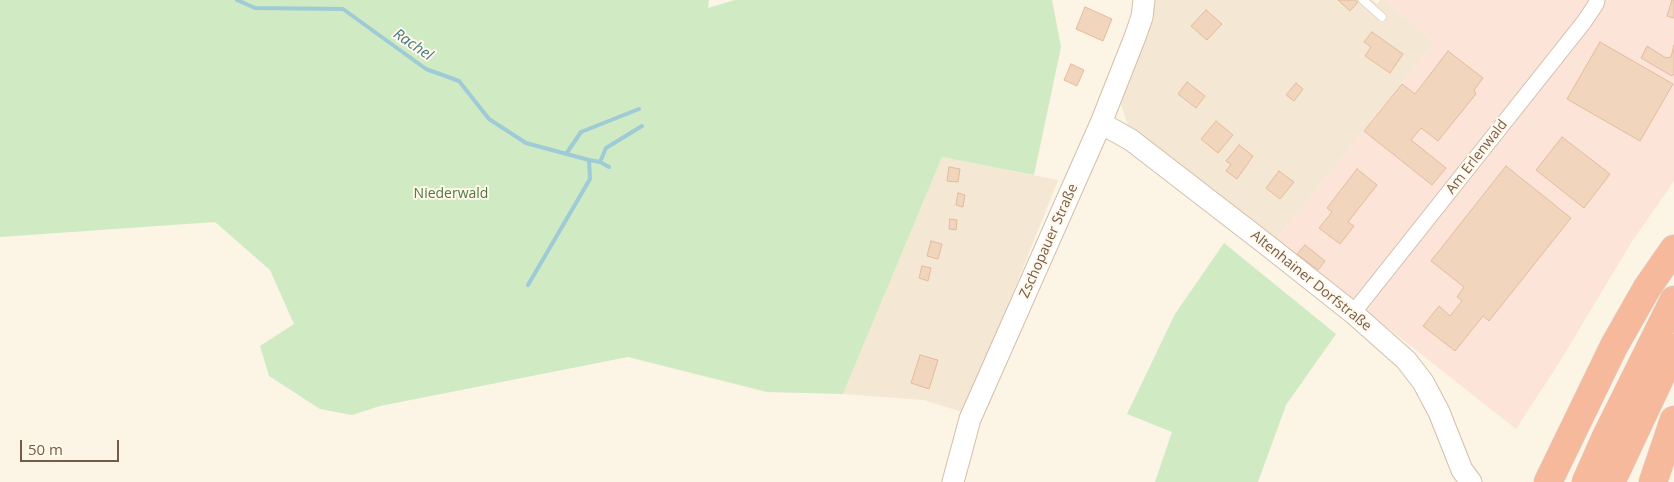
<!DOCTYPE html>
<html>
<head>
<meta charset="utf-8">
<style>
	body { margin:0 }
	#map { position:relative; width:1674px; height:482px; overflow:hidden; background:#fcf4e5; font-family:"Open Sans",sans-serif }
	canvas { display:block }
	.scale { position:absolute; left:20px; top:440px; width:99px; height:22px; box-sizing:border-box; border:2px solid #755c4a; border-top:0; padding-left:6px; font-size:15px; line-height:18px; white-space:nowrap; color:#755c4a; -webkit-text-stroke:4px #fff8eb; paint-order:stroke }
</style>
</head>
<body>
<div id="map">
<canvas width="1674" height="482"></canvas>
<div class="scale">50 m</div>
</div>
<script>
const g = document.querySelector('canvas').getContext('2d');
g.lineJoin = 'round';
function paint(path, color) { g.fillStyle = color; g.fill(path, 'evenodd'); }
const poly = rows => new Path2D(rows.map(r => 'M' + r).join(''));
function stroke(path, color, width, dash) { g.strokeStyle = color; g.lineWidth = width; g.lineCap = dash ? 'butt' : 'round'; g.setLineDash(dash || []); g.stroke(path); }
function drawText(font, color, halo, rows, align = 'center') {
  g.font = font + ' "Open Sans",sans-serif'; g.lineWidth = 4; g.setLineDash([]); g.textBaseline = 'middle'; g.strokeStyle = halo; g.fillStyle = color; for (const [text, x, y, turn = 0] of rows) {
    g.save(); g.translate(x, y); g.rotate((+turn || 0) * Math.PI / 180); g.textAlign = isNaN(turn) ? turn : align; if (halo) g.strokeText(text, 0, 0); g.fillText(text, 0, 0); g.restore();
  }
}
const residential = poly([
	[1152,0,1373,0,1377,4,1380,0,1385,0,1434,43,1276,240,1128,125,1121,105,1149,20],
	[942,157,1058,180,965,413,924,400,843,394]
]);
const commercial = poly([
	[1385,0,1674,0,1674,181,1631,243,1559,363,1516,429,1276,240,1434,43]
]);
const green = poly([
	[0,0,709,0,708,8,735,0,1052,0,1061,47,1034,175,942,157,843,394,767,392,628,357,380,406,352,415,320,409,269,376,260,346,294,324,270,270,215,222,0,237],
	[1224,243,1336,334,1286,405,1258,482,1155,482,1172,432,1127,414,1175,314]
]);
const stream = poly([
	[237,0,255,8,343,9,426,69,459,81,489,119,526,143,589,160,600,162,609,167],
	[566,154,581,132,639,109],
	[600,162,606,148,642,126],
	[528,285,590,179,589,160]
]);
const building = poly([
	[1338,0,1355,0,1358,2,1350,11,1338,0],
	[1672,0,1674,0,1674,18,1667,16,1672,0],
	[1085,7,1112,19,1103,41,1076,29,1085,7],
	[1206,10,1222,24,1207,40,1191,26,1206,10],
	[1372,32,1403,54,1390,73,1365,56,1371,47,1364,42,1372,32],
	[1600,42,1673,84,1640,141,1567,99,1600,42],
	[1674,45,1674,74,1672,76,1641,58,1647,46,1666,58,1671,57,1674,45],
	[1448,51,1483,78,1474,90,1476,94,1438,141,1421,128,1411,140,1446,168,1432,185,1364,131,1402,84,1415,94,1448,51],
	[1071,64,1084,70,1077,86,1064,80,1071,64],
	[1187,82,1205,96,1196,108,1178,94,1187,82],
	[1296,83,1303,89,1294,101,1286,95,1296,83],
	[1216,121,1233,135,1218,153,1201,139,1216,121],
	[1562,137,1610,174,1584,208,1536,170,1562,137],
	[1239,145,1253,156,1237,179,1226,171,1231,164,1226,161,1239,145],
	[1506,166,1571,218,1489,321,1483,316,1455,351,1423,326,1439,306,1450,316,1462,301,1457,297,1464,287,1431,261,1506,166],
	[949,167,960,169,958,182,947,181,949,167],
	[1357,169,1377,185,1348,222,1354,226,1340,244,1319,228,1332,212,1327,208,1357,169],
	[1279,171,1294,182,1280,199,1266,188,1279,171],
	[958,193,965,195,963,207,956,205,958,193],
	[950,219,957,220,956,230,949,229,950,219],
	[931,241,942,244,938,259,927,256,931,241],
	[1305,245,1325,261,1318,270,1297,254,1305,245],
	[922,266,931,268,928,281,919,278,922,266],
	[920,355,938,360,929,389,911,383,920,355]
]);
const lane = poly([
	[1363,0,1382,17]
]);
const street = poly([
	[1353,313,1584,22,1596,4,1597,0]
]);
const secondary = poly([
	[1101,123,1131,140,1267,245,1353,313,1406,360,1423,382,1439,412,1462,470,1471,482],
	[953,482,970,419,1101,123,1135,37,1142,17,1144,0]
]);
const highway = poly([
	[1548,482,1614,346,1647,288,1674,249],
	[1586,482,1605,439,1674,300],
	[1611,482,1674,348],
	[1653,482,1674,420]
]);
const streetNames = [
	["Am Erlenwald",1477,157,-52],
	["Zschopauer Straße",1049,241,-66],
	["Altenhainer Dorfstraße",1311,281,39]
];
const parkNames = [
	["Niederwald",451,194]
];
const waterNames = [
	["Rachel",413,45,34]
];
paint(residential, '#f4e7d3');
paint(commercial, '#fce5d8');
paint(green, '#d0eac3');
stroke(stream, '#9fcbd7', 4);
paint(building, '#f1d5bc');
stroke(building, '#e4bc9d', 1);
stroke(lane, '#d0bfae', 9);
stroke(street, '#d0bfae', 17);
stroke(secondary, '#d3bfab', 23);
stroke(highway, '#d8d1cc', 29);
stroke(lane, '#fff', 8);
stroke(street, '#fff', 15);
stroke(secondary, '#fff', 21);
stroke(highway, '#f6b99c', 28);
drawText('14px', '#755c4a', '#fff8eb', streetNames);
drawText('14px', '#4f7a42', '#fff8eb', parkNames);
drawText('italic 15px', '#447988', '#fff8eb', waterNames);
</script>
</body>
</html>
